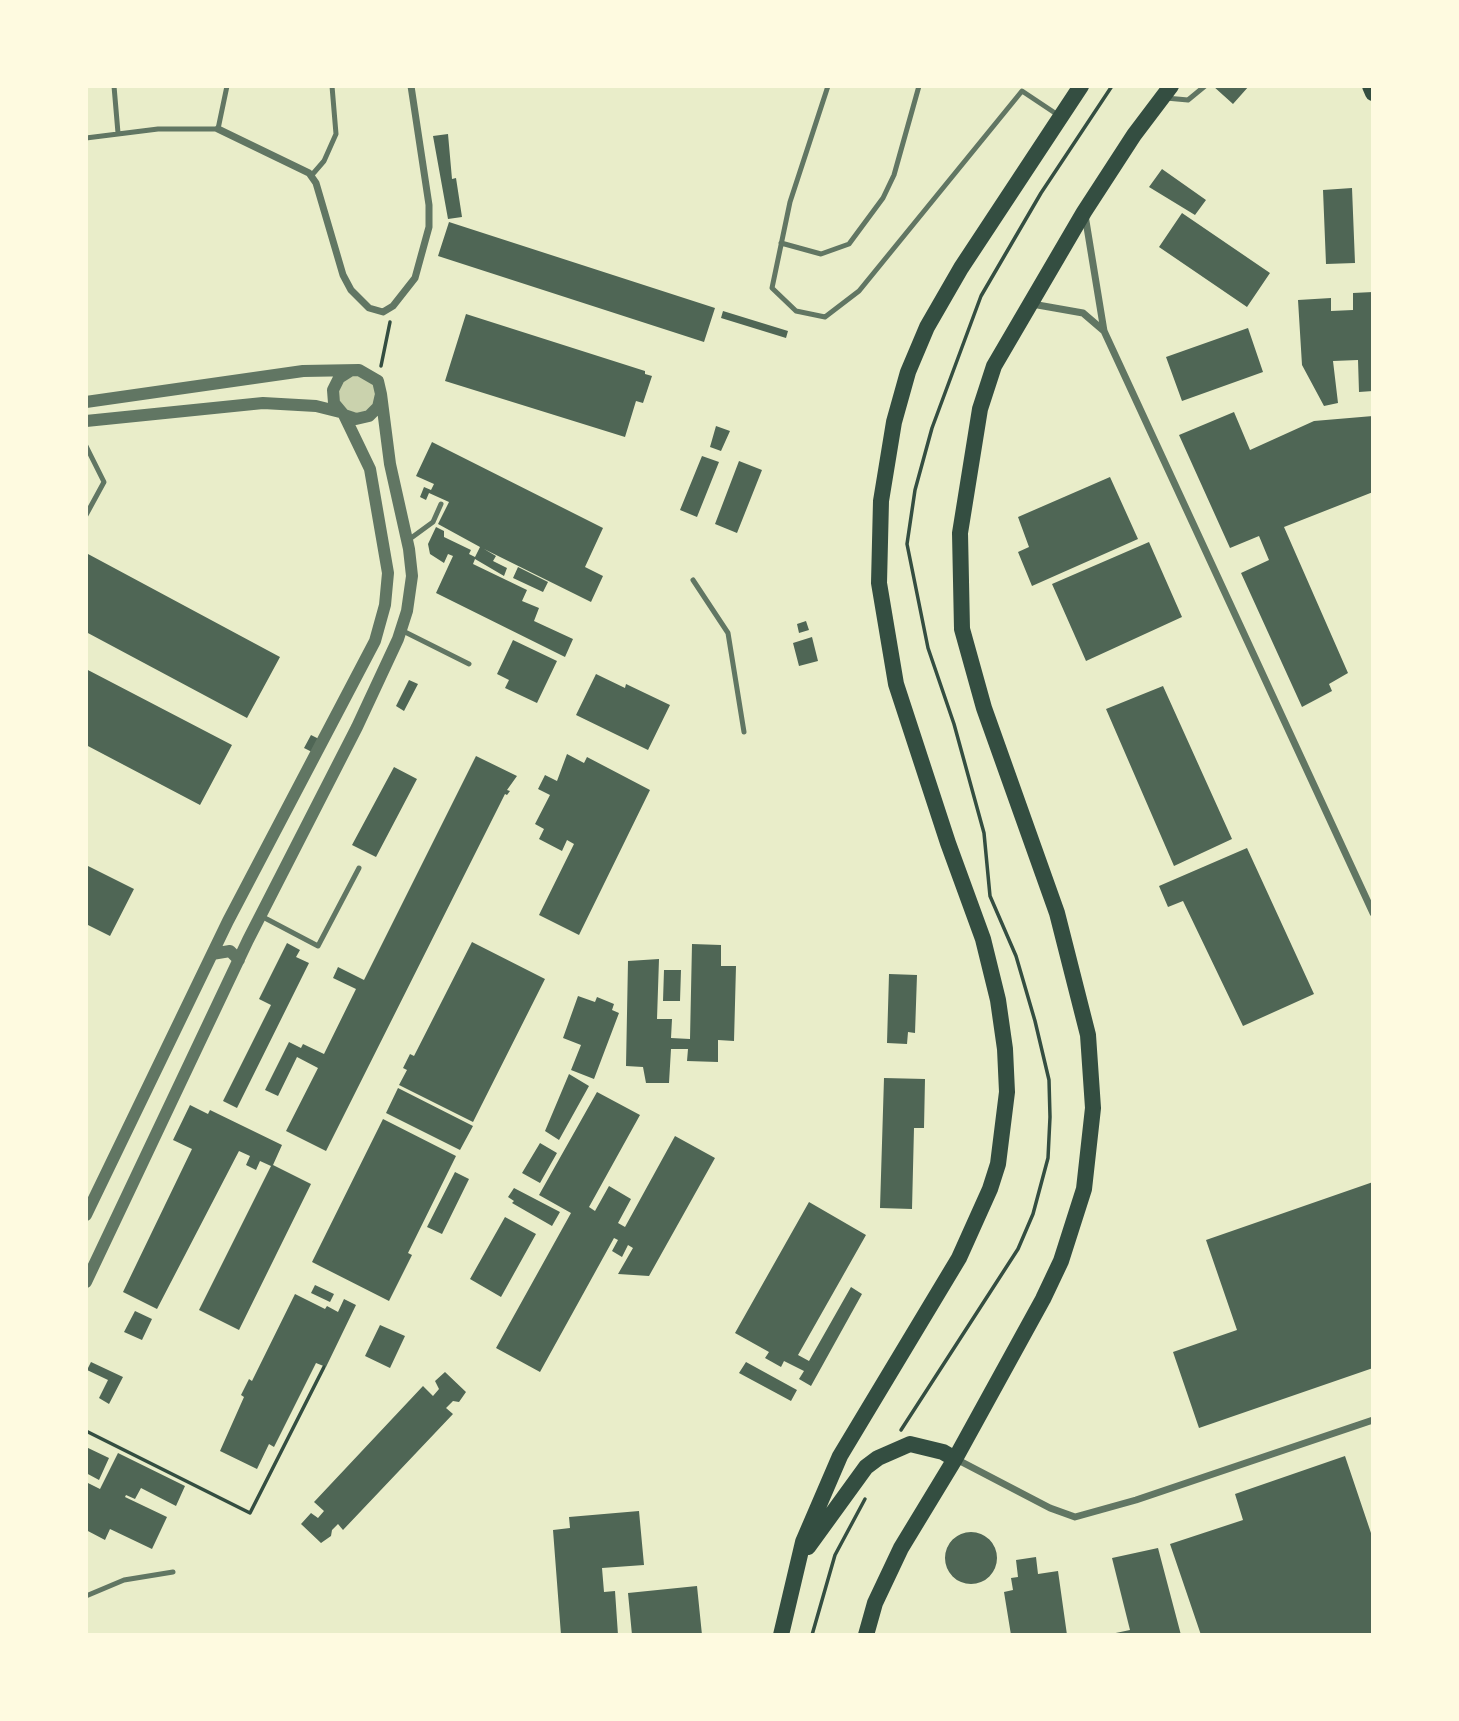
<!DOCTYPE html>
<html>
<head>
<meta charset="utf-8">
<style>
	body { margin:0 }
	#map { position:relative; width:1459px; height:1721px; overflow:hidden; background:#e9edc9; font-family:Barlow,sans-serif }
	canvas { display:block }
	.frame { position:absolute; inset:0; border:88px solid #fefae0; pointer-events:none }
</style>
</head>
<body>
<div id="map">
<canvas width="1459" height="1721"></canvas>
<div class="frame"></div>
</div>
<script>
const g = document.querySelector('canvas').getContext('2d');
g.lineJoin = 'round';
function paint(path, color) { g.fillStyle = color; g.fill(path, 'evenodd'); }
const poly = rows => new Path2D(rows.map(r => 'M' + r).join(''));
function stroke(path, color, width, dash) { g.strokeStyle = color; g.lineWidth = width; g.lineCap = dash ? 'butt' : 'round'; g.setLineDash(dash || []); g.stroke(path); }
const green = poly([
	'338 394a19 19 0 1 1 38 0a19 19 0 1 1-38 0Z'
]);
const building = poly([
	[1213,86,1249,86,1233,104],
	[448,134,452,179,456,178,462,217,448,219,433,136],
	[1162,169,1206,200,1195,215,1149,187],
	[1352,188,1355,263,1326,264,1323,190],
	[1182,213,1270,273,1247,307,1159,247],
	[449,222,715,308,704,342,438,256],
	[1373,292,1373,391,1359,392,1358,360,1333,361,1338,403,1324,406,1302,365,1298,300,1331,298,1331,311,1353,310,1353,293],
	[723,311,788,331,786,338,721,318],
	[466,314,645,371,645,374,652,376,643,403,636,401,625,437,445,381],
	[1248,328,1263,372,1182,401,1166,357],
	[1234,412,1250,450,1314,421,1373,416,1373,492,1284,527,1348,673,1329,684,1332,691,1302,707,1241,573,1269,560,1259,536,1230,548,1179,435],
	[716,426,730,431,721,451,710,447],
	[432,442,603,528,585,567,603,576,591,602,484,549,496,556,493,561,507,568,504,576,475,559,473,564,527,590,522,601,539,608,534,621,573,639,565,657,436,593,453,556,448,554,444,563,430,554,428,544,436,527,444,531,444,537,471,550,469,554,475,557,480,547,438,524,449,502,429,493,426,500,420,497,424,487,431,490,434,484,416,476],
	[702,456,719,462,697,517,680,510],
	[739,461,762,470,737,533,715,524],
	[1110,477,1138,539,1032,586,1018,552,1029,547,1018,517],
	[1149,542,1182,617,1086,661,1052,584],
	[88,554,280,657,247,718,86,632],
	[518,567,548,582,543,592,513,578],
	[806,621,809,630,799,633,797,624],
	[812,637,818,661,799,666,793,643],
	[513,640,557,661,537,703,505,688,509,680,497,674],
	[86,669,232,745,200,805,86,745],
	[596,674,625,688,626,684,670,705,648,750,576,715],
	[409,680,418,684,404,711,396,706],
	[1163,686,1232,839,1174,866,1106,709],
	[311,735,319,739,312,752,304,748],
	[567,754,584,763,587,757,650,790,579,935,539,915,574,844,567,840,562,851,539,839,544,829,535,824,550,795,538,789,545,775,557,781],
	[476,756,517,776,507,790,510,791,507,795,505,794,326,1151,286,1131,318,1068,297,1057,278,1096,265,1090,289,1042,301,1048,303,1044,324,1054,356,989,333,978,338,967,364,980],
	[394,767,417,779,376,857,352,845],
	[1247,848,1314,994,1243,1026,1183,901,1168,907,1159,886],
	[86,865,134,889,110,936,86,924],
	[472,942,545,979,473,1122,399,1085,407,1070,403,1068,410,1054,414,1056],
	[287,943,300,950,296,957,309,963,237,1108,223,1101,271,1005,259,999],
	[692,944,721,945,721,966,736,966,734,1041,718,1040,718,1062,687,1061,688,1049,671,1049,669,1083,646,1083,643,1067,626,1066,628,961,659,959,657,1019,672,1019,671,1038,690,1039],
	[664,970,681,970,680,1001,663,1001],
	[889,974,917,975,915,1033,908,1032,907,1044,887,1043],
	[578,996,595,1002,597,997,614,1004,612,1010,619,1013,594,1079,571,1070,581,1045,563,1038],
	[569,1074,589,1086,559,1140,545,1131],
	[884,1078,925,1079,924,1128,914,1128,912,1209,880,1208],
	[398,1088,473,1126,460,1150,386,1113],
	[597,1092,640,1115,589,1207,595,1211,609,1186,631,1199,618,1223,625,1227,675,1136,715,1158,649,1276,618,1274,633,1248,628,1245,622,1257,612,1251,618,1240,614,1238,540,1372,496,1348,571,1213,539,1195],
	[190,1105,208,1114,210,1110,282,1145,273,1165,311,1184,239,1330,199,1310,271,1166,260,1161,256,1170,246,1165,250,1156,239,1151,157,1309,123,1292,192,1149,173,1140],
	[383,1119,456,1156,408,1253,412,1255,389,1301,312,1262],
	[540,1143,557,1153,540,1183,522,1173],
	[455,1172,469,1179,442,1234,427,1227],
	[1373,1182,1373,1368,1199,1428,1173,1352,1237,1330,1206,1240],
	[514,1188,560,1212,552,1226,512,1203,514,1201,508,1197],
	[809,1202,866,1235,798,1355,809,1361,851,1287,862,1294,811,1386,799,1379,804,1371,784,1361,781,1367,765,1358,769,1352,735,1333],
	[505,1217,536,1234,501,1297,470,1279],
	[315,1285,334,1294,330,1302,311,1293],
	[295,1294,325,1309,327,1306,338,1312,344,1299,356,1305,326,1367,316,1363,274,1447,269,1444,257,1469,220,1451,244,1397,241,1395,249,1379,252,1381],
	[135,1311,152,1319,142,1340,124,1332],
	[380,1325,405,1336,390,1368,365,1356],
	[91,1362,123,1377,109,1404,99,1398,108,1380,87,1370],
	[746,1362,797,1390,791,1401,739,1373],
	[445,1372,466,1392,459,1402,453,1401,446,1408,453,1414,343,1530,338,1524,332,1530,331,1536,321,1543,301,1524,311,1513,318,1518,324,1511,314,1502,423,1386,433,1396,439,1389,435,1381],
	[86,1447,109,1458,99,1480,86,1473],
	[118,1453,185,1486,176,1506,141,1488,135,1499,126,1495,125,1497,167,1517,152,1549,110,1529,105,1540,86,1530,86,1482,100,1489],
	[1345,1456,1373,1539,1373,1635,1201,1635,1170,1544,1243,1520,1235,1494],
	[639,1511,644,1565,602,1568,604,1592,615,1591,618,1635,561,1635,553,1530,570,1528,569,1517],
	'945 1558a26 26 0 1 1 52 0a26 26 0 1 1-52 0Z',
	[1158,1548,1181,1635,1106,1635,1130,1630,1112,1558],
	[1036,1557,1038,1574,1058,1571,1067,1635,1011,1635,1004,1592,1013,1590,1011,1578,1018,1577,1016,1560],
	[697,1586,702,1635,632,1635,628,1593]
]);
const path = poly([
	[381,366,390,322],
	[901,1430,1018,1249,1033,1214,1048,1158,1050,1117,1049,1080,1035,1021,1016,956,990,896,984,833,954,724,928,648,907,544,915,490,932,428,981,296,1041,193,1112,86],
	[86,1431,250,1513,324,1367],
	[812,1635,835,1555,865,1499]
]);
const service = poly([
	[114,86,118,133],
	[828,86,790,202,772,288,796,311,825,317,859,291,1022,91,1058,115],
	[1166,98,1188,100,1205,86],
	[86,138,158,129,218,129,227,86],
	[311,176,324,161,336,134,332,86],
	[781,243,821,254,849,244,883,198,894,175,919,86],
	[86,446,104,482,86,515],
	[407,541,433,522,441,504],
	[693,580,728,633,744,732],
	[401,630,469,664],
	[261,916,318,946,359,868],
	[86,1596,124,1580,173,1572]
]);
const minor = poly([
	[218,129,309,173,316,183,343,275,351,290,369,308,383,312,393,306,415,278,429,227,429,205,411,86],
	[1085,215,1104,331,1373,913],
	[1032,304,1083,313,1104,331],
	[956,1459,1050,1508,1075,1517,1136,1500,1373,1420]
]);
const tertiary = poly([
	[86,402,303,371,359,370,378,381,381,394,378,407,369,416,356,419,344,415,334,403,333,390,339,378,350,371],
	[86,421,263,403,316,406,340,412],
	[212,954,230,951,239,960],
	[86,1215,228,921,375,641,385,605,388,573,370,469,344,415],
	[86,1282,248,940,357,727,398,639,407,611,412,576,409,549,390,464,381,394]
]);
const trunk = poly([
	[1370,86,1373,93],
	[808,1547,866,1467,878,1458,910,1444,943,1452,955,1459],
	[781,1635,803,1542,840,1456,959,1258,990,1189,998,1164,1007,1092,1005,1049,998,1000,983,939,948,843,896,684,879,583,881,501,894,422,908,372,927,327,961,268,1081,86],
	[866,1635,875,1603,901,1548,955,1459,1043,1299,1061,1261,1084,1189,1093,1108,1088,1035,1057,913,984,708,962,629,960,533,980,409,994,366,1084,212,1134,135,1171,86]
]);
paint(green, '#cad2ad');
paint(building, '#4f6655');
stroke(path, '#344e41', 3.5);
stroke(service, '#617663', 5);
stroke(minor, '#617663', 7);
stroke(tertiary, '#617663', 12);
stroke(trunk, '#344e41', 16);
</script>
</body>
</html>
